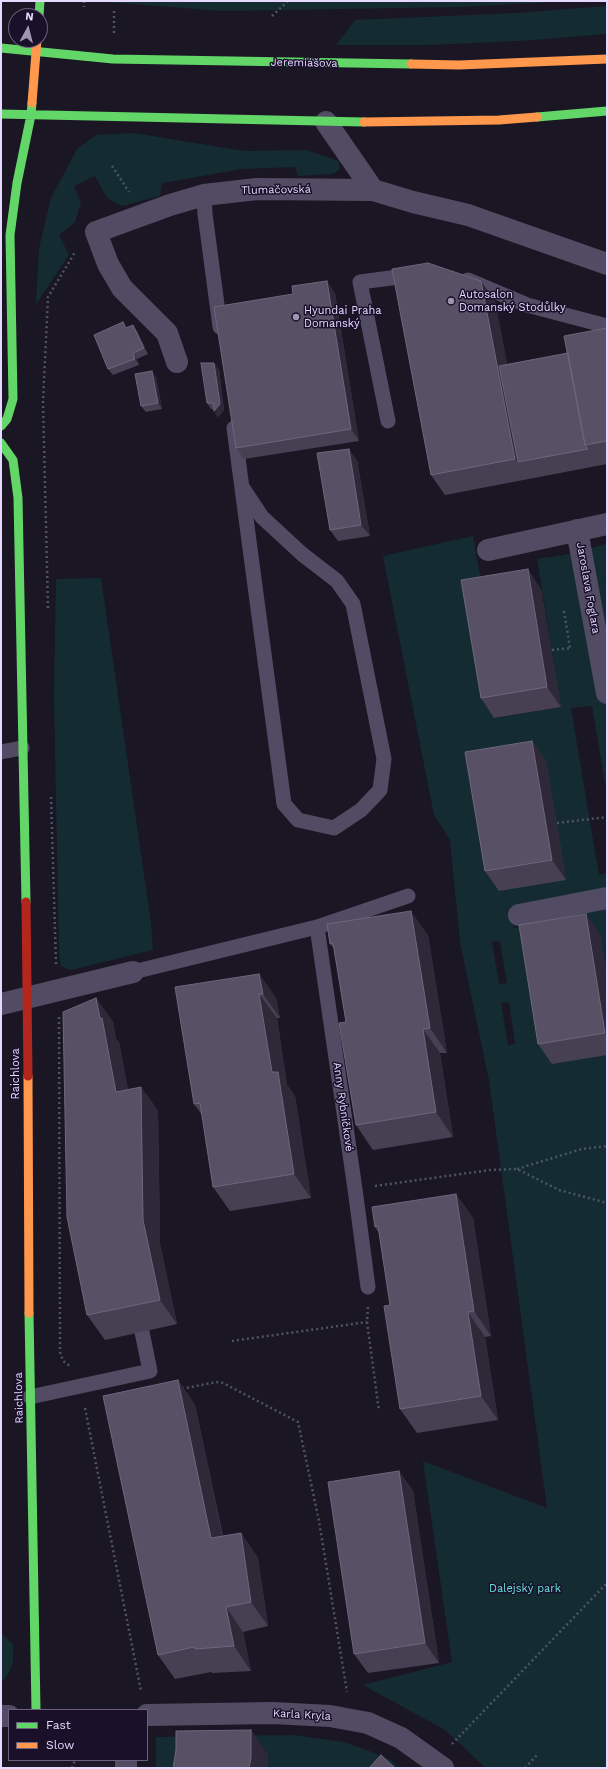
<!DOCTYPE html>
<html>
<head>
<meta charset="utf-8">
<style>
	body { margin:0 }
	#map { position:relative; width:608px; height:1769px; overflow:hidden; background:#1b1624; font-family:"Work Sans",sans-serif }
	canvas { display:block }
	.frame { position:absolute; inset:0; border:2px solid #e5d9ff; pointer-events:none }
	.legend { position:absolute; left:8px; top:1709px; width:140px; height:52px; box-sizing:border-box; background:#1a102a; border:1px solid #6b607f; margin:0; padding:5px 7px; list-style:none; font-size:12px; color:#e5d9ff }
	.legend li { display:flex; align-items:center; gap:8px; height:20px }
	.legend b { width:20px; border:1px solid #6b607f }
	.north { position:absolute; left:8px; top:8px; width:40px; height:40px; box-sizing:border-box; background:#1a102a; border:1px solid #6b607f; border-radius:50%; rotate:7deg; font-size:11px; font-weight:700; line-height:16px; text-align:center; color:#e5d9ff }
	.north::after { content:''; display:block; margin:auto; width:14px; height:18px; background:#9e95b2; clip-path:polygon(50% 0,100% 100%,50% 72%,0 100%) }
</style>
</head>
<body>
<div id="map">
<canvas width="608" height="1769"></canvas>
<div class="frame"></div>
<ul class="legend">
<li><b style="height:5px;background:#63d668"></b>Fast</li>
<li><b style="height:5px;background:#ff974d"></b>Slow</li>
</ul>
<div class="north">N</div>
</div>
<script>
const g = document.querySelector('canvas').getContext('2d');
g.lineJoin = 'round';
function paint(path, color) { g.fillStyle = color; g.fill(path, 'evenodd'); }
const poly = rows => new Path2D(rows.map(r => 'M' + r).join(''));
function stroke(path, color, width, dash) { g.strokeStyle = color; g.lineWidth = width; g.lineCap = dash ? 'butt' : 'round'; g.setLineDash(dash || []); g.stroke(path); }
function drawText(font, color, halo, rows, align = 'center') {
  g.font = font + ' "Work Sans",sans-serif'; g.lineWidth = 3; g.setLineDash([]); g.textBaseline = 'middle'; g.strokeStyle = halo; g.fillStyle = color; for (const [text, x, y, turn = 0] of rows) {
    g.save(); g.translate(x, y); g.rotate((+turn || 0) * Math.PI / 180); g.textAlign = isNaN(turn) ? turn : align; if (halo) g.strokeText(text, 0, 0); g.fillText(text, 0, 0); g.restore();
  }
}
const green = poly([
	[93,1,572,1,461,7,222,11],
	[607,6,607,34,519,41,428,45,336,45,355,20,516,13],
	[134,133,244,151,306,150,339,161,339,170,333,174,298,176,295,167,242,169,162,183,160,196,122,206,107,198,95,176,74,186,81,203,75,222,59,235,69,255,36,304,39,248,51,198,77,149,96,135],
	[473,536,484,598,495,718,561,707,537,559,564,555,607,544,607,582,605,582,607,593,607,795,592,706,571,708,599,875,607,873,607,1768,486,1768,445,1730,363,1685,452,1662,423,1461,547,1508,489,1080,460,942,450,840,434,815,383,556],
	[521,905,525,926,514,928,510,907],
	[500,941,507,983,499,984,492,942],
	[509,1002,515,1044,508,1045,501,1003],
	[101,578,151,923,153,950,71,970,61,966,59,953,54,696,56,579],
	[1,1550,2,1634,13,1644,13,1662,10,1670,1,1684],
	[293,1735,343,1742,367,1750,392,1761,399,1768,268,1768,268,1755,193,1768,156,1768,156,1737]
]);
const path = poly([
	[84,1,84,7],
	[272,16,288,1],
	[114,33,114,8],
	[112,166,129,192],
	[48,608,43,402,48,297,74,254,77,253],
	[564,611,570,648],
	[552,650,571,648],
	[51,797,56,964],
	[557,823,607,817],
	[59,1017,60,1352,63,1361,70,1366],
	[517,1169,582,1149,607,1146],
	[375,1186,490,1170,517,1169,559,1190,607,1203],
	[368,1307,367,1322,379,1411],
	[232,1341,367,1322],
	[182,1389,216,1382,223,1383,298,1422,319,1521,347,1692],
	[85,1408,141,1691],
	[452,1744,607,1583],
	[72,1768,75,1760],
	[525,1768,538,1754]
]);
const lane = poly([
	[204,195,205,214,220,327],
	[468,280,527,305,607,326],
	[388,421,360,282,414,275],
	[234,428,284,804,298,820,334,828,361,810,380,790,384,759,353,604,337,581,302,554,262,517,242,487],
	[1,752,22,748],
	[317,927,355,1189,368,1287],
	[133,972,317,927,408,896],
	[30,1397,150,1371,142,1332]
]);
const street = poly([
	[326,122,373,190],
	[177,362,167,333,122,288,108,264,96,232,170,205,204,195,257,189,373,190,413,202,468,215,607,264],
	[577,530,607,693],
	[488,550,607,524],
	[519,915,607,898],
	[1,1004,133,972],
	[147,1715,273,1713,330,1716,368,1723,401,1738,443,1768],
	[1,1716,9,1716],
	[126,1768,126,1760]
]);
const fast = poly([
	[39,16,40,1],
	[1,48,113,59,411,64],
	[1,114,364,122],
	[537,117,607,111],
	[1,426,7,419,13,399,10,235,17,183,31,115,32,103],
	[1,443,13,460,18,498,26,902],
	[29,1313,36,1710]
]);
const slow = poly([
	[411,64,459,65,607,59],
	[32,103,37,40],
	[364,122,499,120,537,117],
	[28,1076,29,1313]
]);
const jam = poly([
	[26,902,28,1076]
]);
const wall = poly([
	[335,293,359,441,244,459,236,448,293,294],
	[495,301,507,365,568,353,607,328,607,464,445,495,431,475],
	[127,327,137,331,148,354,137,359,139,365,113,375,108,369],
	[219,369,224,410,218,417,214,411,214,409,211,409,207,403],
	[156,377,162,409,146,412,141,406],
	[357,460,370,536,338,541,330,530],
	[541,589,561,707,494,718,481,698],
	[532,741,546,761,566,880,499,891,485,871],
	[327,924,428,935,447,1053,440,1053,453,1137,373,1150,356,1125,346,1022,334,949,330,944],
	[600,934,607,980,607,1055,552,1064,538,1044],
	[259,974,276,998,280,1018,277,1018,287,1085,295,1096,311,1198,230,1211,213,1187,202,1115,194,1104],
	[96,998,113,1022,116,1039,119,1042,128,1090,141,1087,158,1111,160,1244,177,1324,105,1340,87,1315],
	[456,1194,473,1218,491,1336,485,1337,498,1420,417,1433,400,1409,390,1305,379,1233,375,1227],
	[178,1380,195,1405,223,1536,241,1533,258,1558,268,1626,243,1632,251,1671,212,1673,211,1672,175,1679,158,1655],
	[399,1471,413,1491,439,1663,368,1673,354,1654]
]);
const shadedWall = poly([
	[327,281,335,293,359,441,351,429],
	[481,281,495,301,526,461,518,462,515,459],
	[133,325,137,331,148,354,144,348],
	[133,353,137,359,139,365,135,359],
	[214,363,219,369,224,410,218,417,214,411],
	[152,371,156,377,162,409,158,403],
	[349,449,357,460,370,536,361,525],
	[528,569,541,589,561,707,547,687],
	[532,741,546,761,566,880,552,860],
	[411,911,428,935,447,1053,430,1028],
	[586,914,600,934,607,980,607,1036,605,1033],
	[259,974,276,998,280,1018,263,994],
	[259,994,277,1018,287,1085,295,1096,311,1198,294,1174,272,1072],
	[96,998,113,1022,116,1039,119,1042,133,1116,116,1092],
	[423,1029,440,1053,453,1137,436,1112],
	[141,1087,158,1111,160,1244,177,1324,160,1300,143,1220],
	[456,1194,473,1218,491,1336,474,1311],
	[468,1312,485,1337,498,1420,481,1396],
	[178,1380,195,1405,228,1563,211,1538],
	[399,1471,413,1491,439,1663,425,1643],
	[241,1533,258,1558,268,1626,251,1602],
	[226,1607,243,1632,251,1671,234,1646],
	[251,1730,268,1755,268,1768,249,1768]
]);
const building = poly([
	[428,263,481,281,515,459,431,475,392,269,428,263],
	[327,281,351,429,236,448,214,307,293,294,292,286,327,281],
	[123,322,126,328,133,325,144,348,133,353,135,359,108,369,94,335,123,322],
	[607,328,607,441,585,445,564,336,607,328],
	[568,353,585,445,588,449,518,462,499,366,568,353],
	[201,363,214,363,220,404,214,411,213,403,207,403,201,363],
	[152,371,158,403,141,406,135,374,152,371],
	[349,449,361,525,330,530,317,453,349,449],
	[528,569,547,687,481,698,461,580,528,569],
	[532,741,552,860,485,871,465,752,532,741],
	[411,911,430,1028,423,1029,436,1112,356,1125,339,1023,346,1022,333,943,330,944,327,924,411,911],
	[586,914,605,1033,538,1044,519,925,586,914],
	[259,974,263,994,259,994,272,1072,278,1072,294,1174,213,1187,200,1103,194,1104,175,987,259,974],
	[96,998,100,1018,102,1018,116,1092,141,1087,143,1220,160,1300,87,1315,67,1217,63,1012,96,998],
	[456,1194,474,1311,468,1312,481,1396,400,1409,384,1306,390,1305,378,1226,375,1227,372,1207,456,1194],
	[178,1380,211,1538,241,1533,251,1602,226,1607,234,1646,195,1649,194,1647,158,1655,103,1396,178,1380],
	[399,1471,425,1643,354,1654,328,1482,399,1471],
	[251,1730,251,1758,249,1768,173,1768,176,1750,176,1731,251,1730],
	[381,1755,395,1768,369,1768,381,1755]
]);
const markers = [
	[451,301,4,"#9e95b2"],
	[296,317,4,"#9e95b2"]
];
const streetNames = [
	["Jeremiášova",304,63,1],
	["Tlumačovská",276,190,-1],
	["Jaroslava Foglara",588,588,80],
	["Raichlova",16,1074,-90],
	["Anny Rybníčkové",343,1107,82],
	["Raichlova",19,1398,-91],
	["Karla Kryla",302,1715,3]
];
const poiNames = [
	["Autosalon",459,295],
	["Domanský Stodůlky",459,308],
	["Hyundai Praha",304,311],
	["Domanský",304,324]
];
const parkNames = [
	["Dalejský park",525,1589]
];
paint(green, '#142b32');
stroke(path, '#4d5565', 2.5, [2, 3]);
stroke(lane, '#514c64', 15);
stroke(street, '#514c64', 22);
stroke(fast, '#63d668', 9);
stroke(slow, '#ff974d', 9);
stroke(jam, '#b3261e', 9);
paint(wall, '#474053');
paint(shadedWall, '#2e2838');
paint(building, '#585065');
stroke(building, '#6e667e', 1);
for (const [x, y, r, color] of markers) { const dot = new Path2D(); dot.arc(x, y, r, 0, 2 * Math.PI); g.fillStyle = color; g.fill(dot); stroke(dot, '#1a102a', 1.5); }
drawText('11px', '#e5d9ff', '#1a102a', streetNames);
drawText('11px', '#e5d9ff', '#1a102a', poiNames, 'left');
drawText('11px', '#63e1db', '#1a102a', parkNames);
</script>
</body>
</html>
